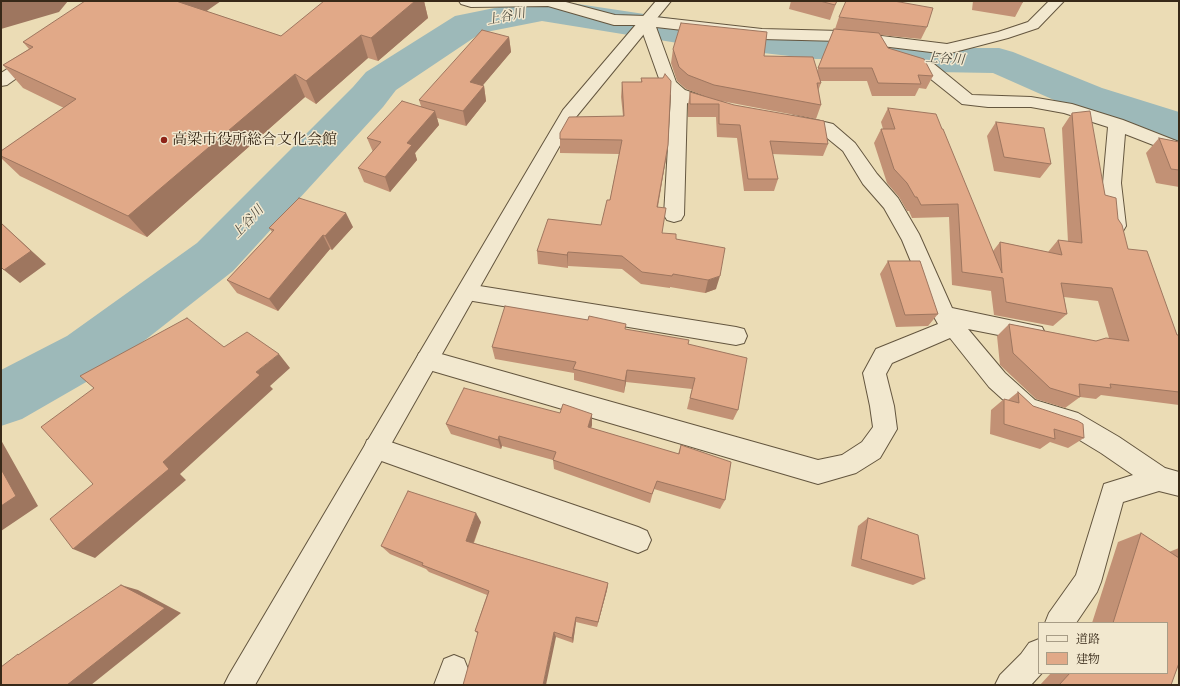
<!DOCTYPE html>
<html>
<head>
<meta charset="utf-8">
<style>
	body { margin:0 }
	#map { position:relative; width:1180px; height:686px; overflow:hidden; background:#ebdcb5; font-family:"EB Garamond","Noto Serif JP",serif }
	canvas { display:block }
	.frame { position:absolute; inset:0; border:2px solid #372918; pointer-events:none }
	.legend { position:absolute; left:1038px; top:622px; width:130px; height:52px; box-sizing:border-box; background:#f2e8cf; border:1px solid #a79c86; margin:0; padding:5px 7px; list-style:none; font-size:12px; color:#372918 }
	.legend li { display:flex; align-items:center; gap:8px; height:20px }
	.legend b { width:20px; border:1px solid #a79c86 }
</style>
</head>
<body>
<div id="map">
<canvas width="1180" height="686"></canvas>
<div class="frame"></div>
<ul class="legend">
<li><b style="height:5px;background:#f2e8cf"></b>道路</li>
<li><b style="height:11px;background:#e1a988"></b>建物</li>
</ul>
</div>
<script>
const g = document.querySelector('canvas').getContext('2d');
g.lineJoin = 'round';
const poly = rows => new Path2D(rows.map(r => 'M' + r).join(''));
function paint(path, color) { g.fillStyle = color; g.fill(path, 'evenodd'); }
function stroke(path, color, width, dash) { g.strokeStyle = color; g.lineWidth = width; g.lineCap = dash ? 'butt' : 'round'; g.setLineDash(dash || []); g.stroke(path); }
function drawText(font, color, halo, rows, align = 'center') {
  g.font = font + ' "EB Garamond","Noto Serif JP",serif'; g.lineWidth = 3; g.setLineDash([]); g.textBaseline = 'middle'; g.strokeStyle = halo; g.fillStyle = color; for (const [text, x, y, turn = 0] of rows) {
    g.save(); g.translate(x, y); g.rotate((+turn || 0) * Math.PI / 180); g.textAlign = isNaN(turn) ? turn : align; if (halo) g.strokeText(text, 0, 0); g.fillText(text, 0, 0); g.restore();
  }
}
const river = poly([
	[529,1,558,1,684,20,816,35,863,35,935,48,999,48,1013,52,1102,88,1179,112,1179,142,1072,108,993,73,935,72,863,59,816,59,684,44,542,21,481,33,396,90,383,107,233,271,107,370,22,419,1,426,1,370,67,336,197,243,353,87,366,72,455,16,529,1]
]);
const minor = poly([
	[459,1,562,1,615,15,646,16,762,29,841,31,947,44,998,32,1028,22,1049,1,1064,1,1038,28,1008,38,947,54,841,41,762,39,656,27,676,82,685,90,724,103,726,107,724,111,718,113,687,103,684,215,681,220,674,222,667,220,664,215,671,95,661,84,640,25,614,25,548,6,471,7,461,4,459,1],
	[36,52,42,54,44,57,42,60,7,85,1,86,1,73,30,54,36,52],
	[903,54,934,64,972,95,1031,97,1072,104,1123,120,1179,142,1179,155,1125,134,1121,183,1126,226,1123,231,1116,233,1109,231,1106,226,1103,183,1108,127,1064,113,1031,107,988,107,962,104,922,72,897,62,895,59,897,56,903,54],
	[795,115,833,124,855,143,877,174,898,198,919,234,952,308,1042,327,1045,333,1042,339,1034,342,968,329,1005,373,1035,400,1078,413,1119,437,1165,468,1179,472,1179,496,1159,491,1123,502,1101,582,1097,592,1076,623,1045,623,1049,613,1076,575,1104,484,1133,475,1101,453,1063,430,1020,415,989,387,950,338,892,363,886,374,894,406,897,429,880,458,856,473,818,484,419,367,416,360,419,353,427,350,818,460,842,455,862,442,873,427,870,406,863,373,876,349,938,324,933,315,902,240,884,208,863,184,843,151,821,133,789,125,786,121,789,117,795,115],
	[467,284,736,327,744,329,747,336,744,343,736,345,467,300,460,298,457,292,460,286,467,284],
	[376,437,638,527,647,531,651,540,647,549,638,553,376,459,367,456,364,448,367,440,376,437],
	[1039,639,1039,673,1042,673,1041,674,1031,685,995,685,1000,675,1021,654,1029,643,1039,639],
	[454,655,464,659,468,669,464,685,434,685,444,659,454,655]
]);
const tertiary = poly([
	[656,1,671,1,576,117,255,685,224,685,229,675,563,110,656,1]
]);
const wall = poly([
	[328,1,424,1,428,18,378,61,368,58,316,104,305,97,147,237,20,176,1,158,1,151,64,108,23,88,3,65,29,49,23,42,206,11,281,36],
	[791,1,837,1,830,20,789,9],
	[973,1,1023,1,1023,2,1015,17,972,10],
	[839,17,927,27,921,39,880,35,888,48,933,76,926,89,919,88,915,96,872,96,867,81,821,81,821,83,818,91,821,105,816,119,716,100,828,144,823,156,772,154,778,179,774,191,744,191,737,138,717,137,716,117,688,117,688,105,690,92,707,97,686,89,677,81,671,63,673,49,764,56,817,71,834,29,835,29],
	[509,37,511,52,482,86,484,86,486,101,466,126,437,118,439,125,415,153,417,160,390,192,364,182,358,168,373,152,367,138,421,106,419,100],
	[641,78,668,145,658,207,662,233,676,239,716,289,705,293,670,287,670,288,641,284,622,269,568,266,568,268,538,264,537,251,601,225,610,200,619,154,560,153,560,133,623,116,621,97,622,82,641,82],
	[888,108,993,251,1000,242,1048,252,1058,240,1068,242,1062,128,1072,113,1105,195,1118,219,1128,249,1177,335,1179,335,1179,405,1101,395,1096,399,1080,397,1065,408,1036,399,1000,365,997,336,1009,324,1096,341,1109,338,1098,301,1064,297,1067,314,1053,326,994,315,991,291,952,285,949,217,912,218,909,211,907,211,899,197,887,183,874,143,881,129,883,129,881,122],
	[996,122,1051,164,1040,178,994,171,987,136],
	[1159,138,1179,142,1179,187,1156,183,1146,153],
	[353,227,332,250,330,249,278,311,237,293,227,280,272,232,269,228],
	[888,261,938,314,928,326,896,327,880,274],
	[626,330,688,344,738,410,733,420,687,409,692,389,626,382,624,393,574,380,574,373,495,359,492,347],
	[1018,392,1033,406,1084,438,1068,448,1050,442,1040,449,990,434,991,410,1004,399,1008,400],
	[560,413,592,414,592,425,591,428,678,454,681,445,725,500,720,509,654,489,650,503,554,469,553,460,502,446,501,449,451,434,446,424],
	[868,518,925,579,913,585,851,566,858,526],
	[481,522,474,543,608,583,607,590,597,627,576,622,573,643,556,637,478,634,475,631,487,595,429,572,426,569,390,554,381,546],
	[1141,533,1169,552,1179,548,1179,663,1171,685,1040,685,1051,673,1167,673,1167,623,1092,623,1118,542]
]);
const shadedWall = poly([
	[1,1,68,1,59,12,1,29],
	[175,1,221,1,188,24],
	[415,1,424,1,428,18,378,61,371,38],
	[361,35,368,58,316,104,306,81],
	[509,37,511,52,473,97,470,82],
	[295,74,305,97,147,237,128,216],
	[484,86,486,101,466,126,463,111],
	[435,111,439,125,415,153,417,160,390,192,385,177,407,143],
	[668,145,666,159,655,220,657,207],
	[346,213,353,227,332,250,325,236],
	[1,223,46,264,20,283,4,270],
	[323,235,330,249,278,311,269,299],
	[568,252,568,268,567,255],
	[720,276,716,289,705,293,708,280],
	[279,354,290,368,270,386,273,389,180,474,186,480,95,558,73,549,256,372],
	[627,370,626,382,624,393,625,381],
	[592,414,592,425,588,437,588,427],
	[499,436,502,446,501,449,498,440],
	[1,440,38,506,1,531],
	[476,513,481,522,471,549,466,541],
	[608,583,607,590,597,627,598,622],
	[121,585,138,590,181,613,91,685,67,685],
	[576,617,576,622,573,643,572,638],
	[554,632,556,637,546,685,543,685]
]);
const building = poly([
	[85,1,176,1,281,36,324,1,415,1,371,38,361,35,306,81,295,74,128,216,1,156,1,151,76,99,3,65,33,47,23,42,85,1],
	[820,1,837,1,835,5,820,1],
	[846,1,894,1,933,8,927,27,839,17,846,1],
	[1015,1,1023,1,1023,2,1015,1],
	[681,23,767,32,764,56,813,57,821,83,817,83,821,105,714,85,688,75,679,67,673,49,681,23],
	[834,29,845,30,879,33,888,48,924,59,933,76,918,75,921,84,878,83,872,68,818,68,834,29],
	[482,30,509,37,470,82,484,86,463,111,419,100,482,30],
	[665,74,671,81,668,145,657,207,666,208,662,233,676,234,676,239,725,248,720,276,708,280,673,274,672,276,642,272,622,256,568,252,567,255,537,251,548,219,601,225,607,200,610,200,622,140,560,139,560,133,569,117,624,116,622,82,642,82,641,78,663,78,665,74],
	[690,92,734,105,824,121,828,144,770,141,778,179,748,179,740,125,719,124,719,104,690,104,690,92],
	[402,101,435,111,407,143,412,145,385,177,358,168,381,142,367,138,402,101],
	[888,108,936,114,942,129,943,129,1002,273,1000,242,1062,255,1058,240,1082,243,1072,113,1090,111,1105,195,1116,198,1118,219,1122,225,1128,249,1147,251,1177,335,1179,335,1179,392,1110,384,1111,388,1079,384,1080,397,1050,388,1013,353,1009,324,1096,341,1106,338,1129,341,1112,288,1061,283,1067,314,1006,302,1003,278,962,272,958,204,921,205,917,197,915,197,907,183,894,169,881,129,895,129,888,108],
	[996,122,1044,128,1051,164,1004,157,996,122],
	[1159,138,1179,142,1179,170,1171,169,1159,138],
	[299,198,346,213,325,236,323,235,269,299,227,280,274,230,269,228,299,198],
	[1,223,31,251,4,270,1,267,1,223],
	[888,261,920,261,938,314,905,315,888,261],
	[505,306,588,320,589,316,626,324,625,329,689,340,688,344,747,358,738,410,690,398,695,378,627,370,625,381,573,369,576,362,492,347,505,306],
	[187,318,224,347,247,332,279,354,256,372,260,375,163,462,169,469,73,549,50,519,93,484,41,427,94,388,80,376,187,318],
	[464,388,560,413,563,404,592,414,588,427,679,454,681,445,731,462,725,500,657,481,652,494,553,460,556,452,499,436,498,440,446,424,464,388],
	[1018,392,1033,406,1078,421,1083,424,1084,438,1054,429,1055,439,1004,424,1004,399,1019,403,1018,392],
	[1,469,16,496,1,506,1,469],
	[408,491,476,513,466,541,608,583,598,622,576,617,572,638,554,632,543,685,463,685,478,632,475,631,489,591,422,565,423,563,381,546,408,491],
	[868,518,918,535,925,579,861,559,868,518],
	[1141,533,1179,558,1179,663,1171,685,1059,685,1070,673,1167,673,1167,623,1113,623,1141,533],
	[121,585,165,608,67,685,1,685,1,667,18,654,18,655,121,585]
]);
const markers = [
	[164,140,4,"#8f2418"]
];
const farWaternames = [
	["上谷川",506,17,-11],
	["上谷川",945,59,4],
	["上谷川",248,222,-47]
];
const poiNames = [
	["高梁市役所総合文化会館",172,140]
];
paint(river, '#9db9b9');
stroke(minor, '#64563f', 2);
stroke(tertiary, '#64563f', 2);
paint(minor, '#f2e8cf');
paint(tertiary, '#f2e8cf');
paint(wall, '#c29175');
paint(shadedWall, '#9e765f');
paint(building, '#e1a988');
stroke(building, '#9e765f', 1);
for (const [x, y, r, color] of markers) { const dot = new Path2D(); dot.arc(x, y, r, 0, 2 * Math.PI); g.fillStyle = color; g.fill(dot); stroke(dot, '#f2e8cf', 1.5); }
drawText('italic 13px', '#504d40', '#f2e8cf', farWaternames);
drawText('15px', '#372918', '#f2e8cf', poiNames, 'left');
</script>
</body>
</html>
